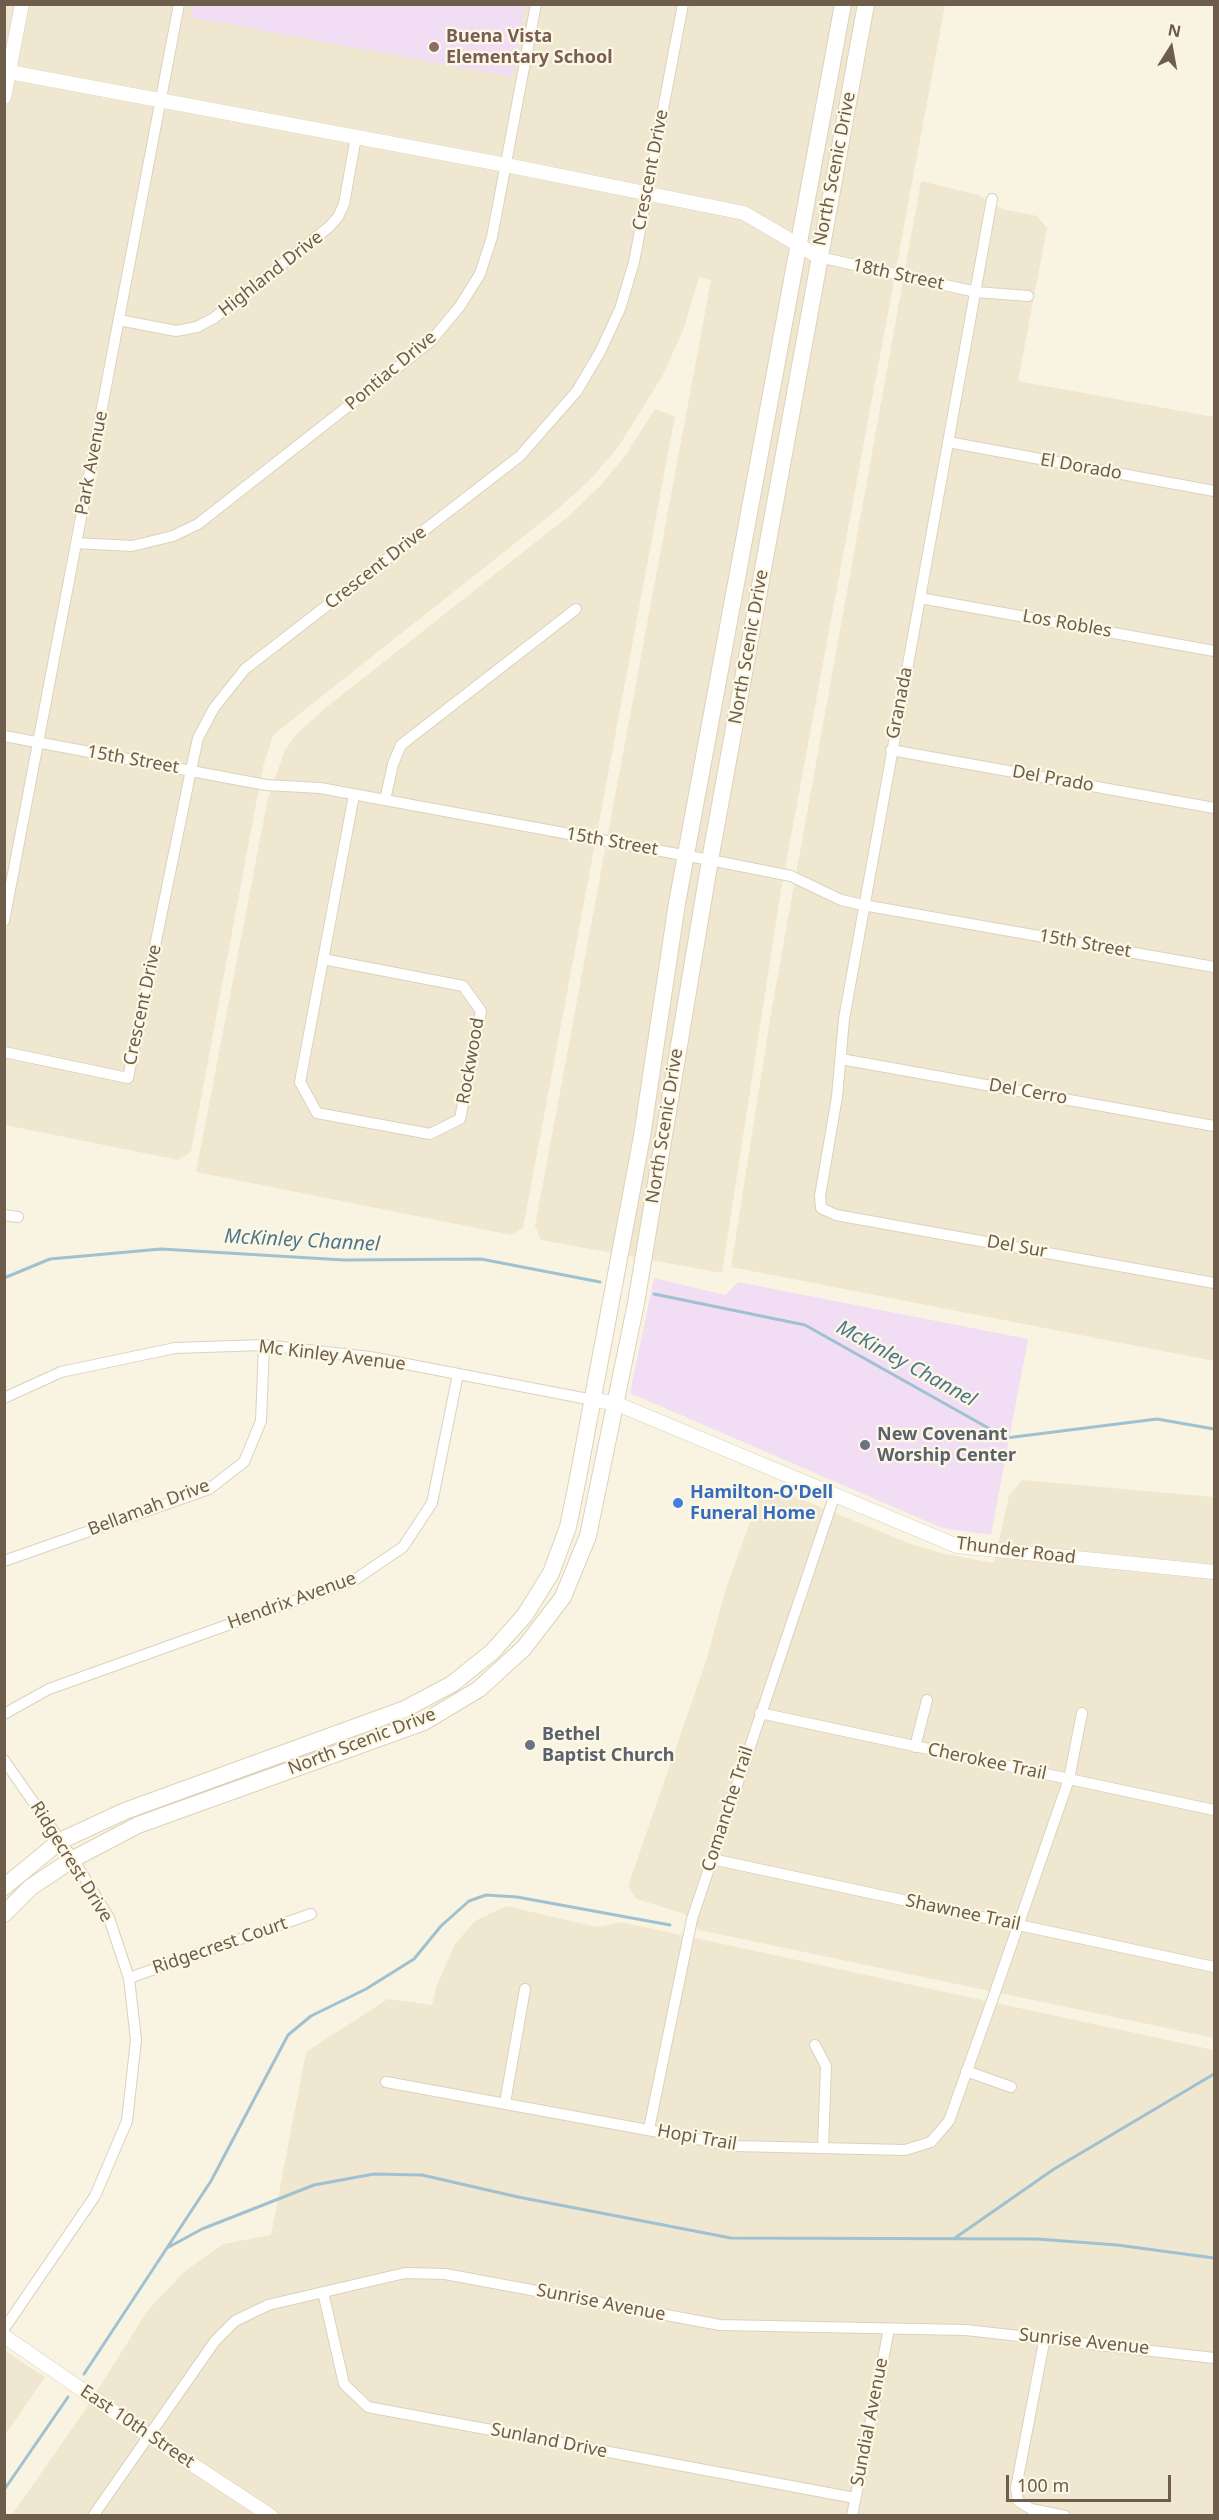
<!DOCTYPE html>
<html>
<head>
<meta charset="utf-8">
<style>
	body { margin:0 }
	#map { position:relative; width:1219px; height:2520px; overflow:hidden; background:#f9f4e1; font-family:"Noto Sans",sans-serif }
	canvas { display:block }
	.frame { position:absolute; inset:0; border:6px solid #6d5d4a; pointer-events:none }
	.north { position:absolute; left:1141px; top:18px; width:60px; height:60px; -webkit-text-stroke:4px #fdf8e6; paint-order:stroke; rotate:11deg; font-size:16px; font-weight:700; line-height:24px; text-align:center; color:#6d5d4a }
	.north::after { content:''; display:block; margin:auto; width:21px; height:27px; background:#6d5d4a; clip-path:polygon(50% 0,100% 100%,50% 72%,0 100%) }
	.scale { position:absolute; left:1006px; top:2475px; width:165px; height:27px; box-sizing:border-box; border:3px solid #6d5d4a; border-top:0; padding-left:8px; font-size:18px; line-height:21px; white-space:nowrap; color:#6d5d4a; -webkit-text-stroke:4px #fdf8e6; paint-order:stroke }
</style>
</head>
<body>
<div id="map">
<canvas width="1219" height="2520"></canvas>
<div class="frame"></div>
<div class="north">N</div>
<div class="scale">100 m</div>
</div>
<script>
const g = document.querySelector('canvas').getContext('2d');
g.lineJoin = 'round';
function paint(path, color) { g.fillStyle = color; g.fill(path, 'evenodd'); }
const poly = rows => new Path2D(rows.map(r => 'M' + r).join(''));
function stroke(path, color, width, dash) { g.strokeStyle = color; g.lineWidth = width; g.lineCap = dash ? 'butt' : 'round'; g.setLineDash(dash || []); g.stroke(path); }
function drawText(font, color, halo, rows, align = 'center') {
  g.font = font + ' "Noto Sans",sans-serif'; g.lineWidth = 4.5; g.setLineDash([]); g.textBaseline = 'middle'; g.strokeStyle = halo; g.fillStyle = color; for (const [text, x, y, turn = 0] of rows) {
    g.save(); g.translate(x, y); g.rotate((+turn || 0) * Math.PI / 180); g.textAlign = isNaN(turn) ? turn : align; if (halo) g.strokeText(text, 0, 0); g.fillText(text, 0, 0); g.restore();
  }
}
const residential = poly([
	[4,5,945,5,781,890,722,1273,541,1240,535,1226,711,280,699,277,684,328,663,375,619,446,589,481,552,514,273,735,263,767,191,1152,178,1160,5,1125],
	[921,181,978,195,1002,209,1037,216,1047,228,1018,381,1214,417,1214,1361,731,1267,772,1007],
	[655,409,675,416,523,1228,511,1235,196,1172,268,798,285,750,297,733,328,706,570,515,600,486,625,456],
	[1022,1480,1214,1497,1214,2038,699,1930,685,1914,636,1899,628,1886,706,1661,726,1588,764,1484,911,1544,945,1554,994,1563,1009,1495],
	[506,1906,597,1927,621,1922,1214,2050,1214,2515,11,2516,81,2416,148,2310,185,2271,223,2244,271,2235,306,2052,388,1999,432,2005,437,1985,455,1944,475,1921],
	[5,2351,45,2377,5,2435]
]);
const education = poly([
	[194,4,525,4,525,5,512,77,191,17],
	[654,1278,725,1295,738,1282,1028,1339,991,1535,942,1528,630,1393]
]);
const stream = poly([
	[4,1278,50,1259,161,1249,344,1260,481,1259,600,1282],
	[654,1294,805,1325,1006,1438,1157,1419,1214,1429],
	[955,2238,1054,2169,1214,2074],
	[167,2248,202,2229,314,2185,374,2174,422,2175,518,2197,731,2238,1037,2239,1117,2245,1214,2258],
	[84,2374,211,2181,288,2035,311,2016,366,1989,414,1959,441,1926,469,1901,486,1895,517,1897,670,1925],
	[4,2490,68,2397]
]);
const minor = poly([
	[992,199,844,1019,837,1097,820,1196,821,1208,836,1215,1214,1283],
	[819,257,976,292,1028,296],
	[119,320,176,331,197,327,214,318,329,227,338,217,344,204,356,137],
	[948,442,1214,491],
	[76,543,132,546,173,536,198,524,431,341,460,306,480,274,492,237,536,4],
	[920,598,1214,651],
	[4,736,266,785,320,788,710,860,791,876,841,900,863,905,1214,967],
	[891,750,1214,808],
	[385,800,393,764,401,745,576,609],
	[4,921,179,4],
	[323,959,463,986,481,1011,460,1119,430,1134,317,1113,300,1082,354,795],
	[4,1052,128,1078,191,770,198,738,214,708,245,669,520,456,577,391,600,352,620,309,634,262,683,4],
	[841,1059,1214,1126],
	[4,1215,18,1217],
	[4,1398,61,1372,175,1348,264,1345,370,1357,593,1400],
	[4,1561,209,1489,244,1462,261,1421,264,1345],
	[760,1713,1214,1810],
	[4,1714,49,1689,356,1579,403,1547,432,1503,458,1374],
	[915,1747,927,1700],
	[4,1760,73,1859,109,1918,129,1978,136,2040,127,2121,95,2196,4,2329],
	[712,1859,1214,1967],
	[129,1978,311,1914],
	[815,2045,826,2066,823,2147],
	[966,2071,1011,2087],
	[386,2082,735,2146,905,2150,931,2142,949,2121,993,1998,1069,1779,1082,1713],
	[505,2103,525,1989],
	[649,2129,692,1919,834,1497],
	[323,2292,344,2384,368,2407,855,2498],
	[1045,2337,1016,2488,1018,2501,1031,2509,1065,2516],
	[93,2516,215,2341,235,2321,268,2305,405,2273,445,2274,720,2325,966,2330,1214,2358],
	[852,2516,889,2329]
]);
const tertiary = poly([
	[4,71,506,165,744,213,819,257],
	[4,97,22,4],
	[593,1400,615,1403,957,1546,1214,1572],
	[4,2336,149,2436,271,2516]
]);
const secondary = poly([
	[4,1887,60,1841,125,1811,405,1709,452,1684,492,1652,525,1615,551,1573,568,1527,577,1483,642,1136,677,903,843,4],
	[4,1914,31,1887,73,1859,138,1825,424,1722,479,1689,524,1648,563,1597,588,1536,636,1303,710,860,866,4]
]);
const markers = [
	[434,47,6,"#8d6e63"],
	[865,1445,6,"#6b7280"],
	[678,1503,6,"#3f7fe0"],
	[530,1745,6,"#6b7280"]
];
const educationNames = [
	["Buena Vista",446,37],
	["Elementary School",446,58]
];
const streetNames = [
	["North Scenic Drive",835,169,-79],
	["Crescent Drive",651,170,-79],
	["Highland Drive",271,274,-38],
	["18th Street",898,275,12],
	["Pontiac Drive",391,371,-40],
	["Park Avenue",92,463,-79],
	["El Dorado",1081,467,10],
	["Crescent Drive",376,568,-38],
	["Los Robles",1067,624,10],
	["North Scenic Drive",749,647,-80],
	["Granada",900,703,-79],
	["15th Street",133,760,10],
	["Del Prado",1053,779,10],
	["15th Street",612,842,10],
	["15th Street",1085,944,10],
	["Crescent Drive",143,1005,-78],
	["Rockwood",471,1061,-80],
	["Del Cerro",1028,1092,10],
	["North Scenic Drive",665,1126,-81],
	["Del Sur",1017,1247,10],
	["Mc Kinley Avenue",332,1356,7],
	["Bellamah Drive",149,1508,-21],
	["Thunder Road",1016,1551,7],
	["Hendrix Avenue",292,1601,-20],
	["North Scenic Drive",362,1742,-21],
	["Cherokee Trail",987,1762,12],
	["Comanche Trail",728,1809,-72],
	["Ridgecrest Drive",71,1862,58],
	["Shawnee Trail",963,1913,12],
	["Ridgecrest Court",220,1946,-19],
	["Hopi Trail",697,2138,10],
	["Sunrise Avenue",601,2303,11],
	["Sunrise Avenue",1084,2342,6],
	["Sundial Avenue",870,2422,-79],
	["East 10th Street",137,2427,34],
	["Sunland Drive",549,2441,11]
];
const worshipNames = [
	["New Covenant",877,1435],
	["Worship Center",877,1456],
	["Bethel",542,1735],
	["Baptist Church",542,1756]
];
const shopNames = [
	["Hamilton-O'Dell",690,1493],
	["Funeral Home",690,1514]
];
const waterNames = [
	["McKinley Channel",302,1241,3],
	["McKinley Channel",906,1364,29]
];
paint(residential, '#f0e7d0');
paint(education, '#f1def5');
stroke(stream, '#9fc1d1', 3);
stroke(minor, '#dcd1be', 12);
stroke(tertiary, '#dcd1be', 15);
stroke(secondary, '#ded1b9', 18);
stroke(minor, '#fff', 10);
stroke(tertiary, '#fff', 14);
stroke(secondary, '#fff', 16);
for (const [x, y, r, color] of markers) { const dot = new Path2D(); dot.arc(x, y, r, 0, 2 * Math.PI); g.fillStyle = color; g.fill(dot); stroke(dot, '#fdf8e6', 2); }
drawText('bold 18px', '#785e54', '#fdf8e6', educationNames, 'left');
drawText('18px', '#6d5d4a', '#fdf8e6', streetNames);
drawText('bold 18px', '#5b616d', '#fdf8e6', worshipNames, 'left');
drawText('bold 18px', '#366cbe', '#fdf8e6', shopNames, 'left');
drawText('italic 20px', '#4d778c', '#fdf8e6', waterNames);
</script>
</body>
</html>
